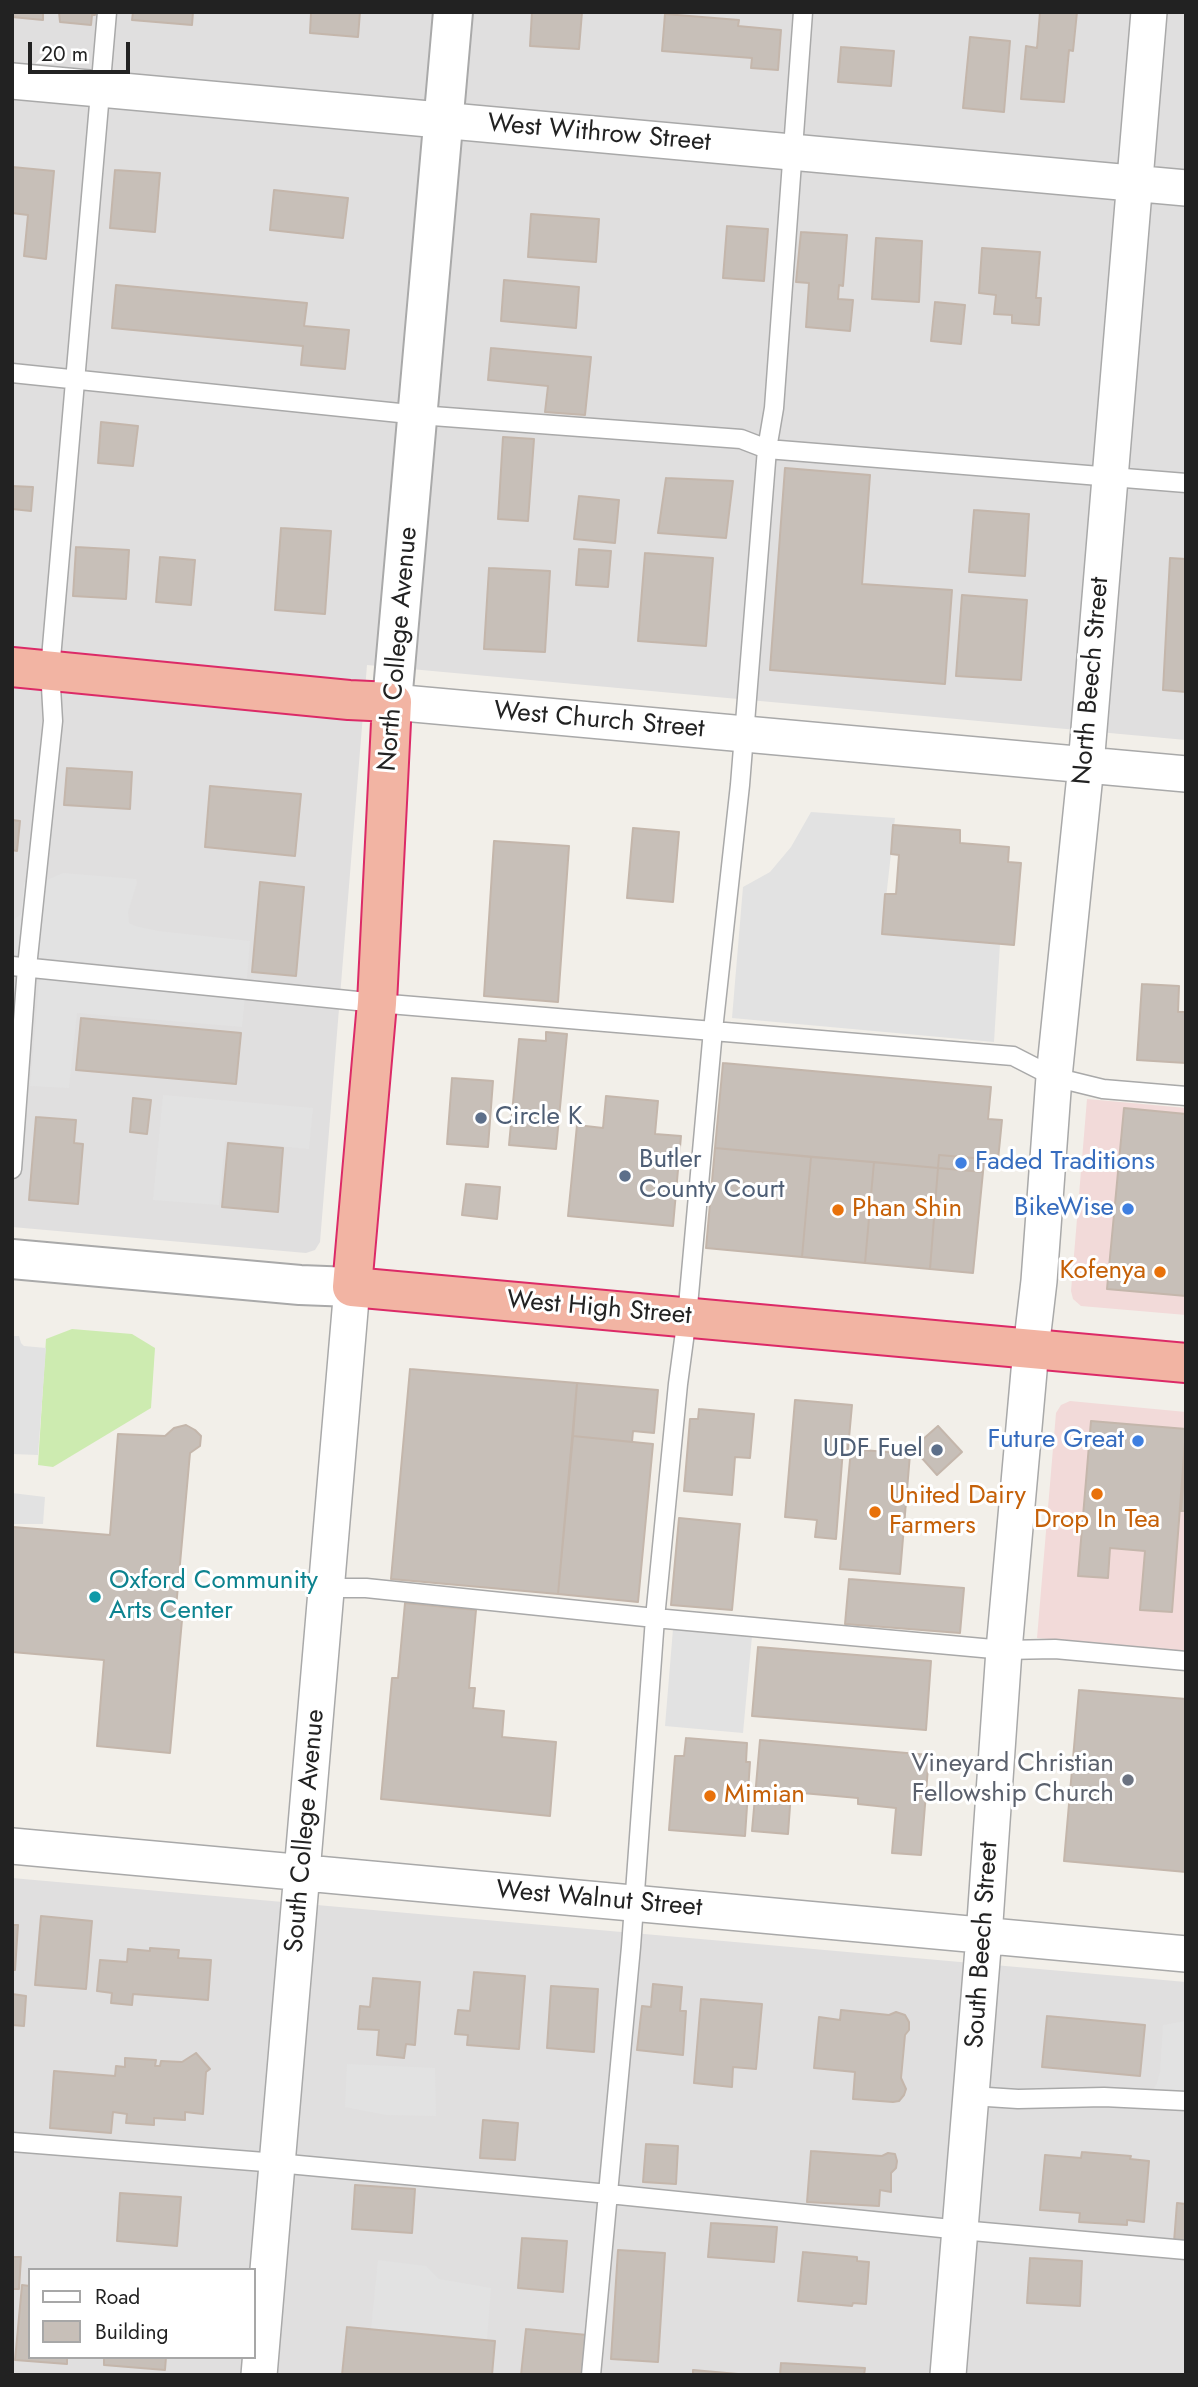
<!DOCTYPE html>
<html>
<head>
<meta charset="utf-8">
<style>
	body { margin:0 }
	#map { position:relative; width:1198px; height:2387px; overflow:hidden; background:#f2efe9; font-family:Jost,sans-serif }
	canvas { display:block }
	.frame { position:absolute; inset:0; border:14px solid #222; pointer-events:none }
	.legend { position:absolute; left:28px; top:2268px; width:228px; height:91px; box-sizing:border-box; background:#fff; border:2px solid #a7a7a7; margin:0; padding:9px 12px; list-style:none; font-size:21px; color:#222 }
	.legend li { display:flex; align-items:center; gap:14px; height:35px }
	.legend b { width:35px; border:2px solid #a7a7a7 }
	.scale { position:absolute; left:28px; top:42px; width:102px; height:32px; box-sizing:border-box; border:4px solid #222; border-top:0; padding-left:9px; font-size:21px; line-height:24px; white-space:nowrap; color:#222; -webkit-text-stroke:5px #fff; paint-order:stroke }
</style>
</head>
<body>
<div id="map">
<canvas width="1198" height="2387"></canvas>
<div class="frame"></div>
<ul class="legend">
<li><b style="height:9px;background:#fff"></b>Road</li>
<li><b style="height:19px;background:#c7bfb8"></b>Building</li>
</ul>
<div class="scale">20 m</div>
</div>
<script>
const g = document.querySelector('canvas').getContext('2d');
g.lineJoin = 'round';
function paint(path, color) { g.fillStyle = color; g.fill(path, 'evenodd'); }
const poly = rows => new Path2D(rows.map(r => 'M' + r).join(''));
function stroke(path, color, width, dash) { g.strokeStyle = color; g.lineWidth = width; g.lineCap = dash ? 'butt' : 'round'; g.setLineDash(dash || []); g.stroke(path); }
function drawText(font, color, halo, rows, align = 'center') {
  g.font = font + ' Jost,sans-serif'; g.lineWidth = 6; g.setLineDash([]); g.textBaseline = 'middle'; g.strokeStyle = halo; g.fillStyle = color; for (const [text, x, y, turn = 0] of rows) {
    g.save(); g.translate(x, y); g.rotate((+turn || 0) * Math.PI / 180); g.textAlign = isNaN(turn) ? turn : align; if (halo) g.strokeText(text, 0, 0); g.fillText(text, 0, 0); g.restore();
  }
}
const residential = poly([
	[12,12,1186,12,1186,740,367,665,320,1242,315,1250,306,1253,12,1227],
	[12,1878,1186,1982,1186,2375,12,2375],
	[30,2270,254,2270,254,2357,30,2357]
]);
const commercial = poly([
	[1087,1099,1186,1108,1186,1315,1081,1306,1073,1299,1071,1291],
	[1070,1401,1186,1412,1186,1652,1037,1638,1056,1413,1061,1405]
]);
const grass = poly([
	[72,1329,132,1334,155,1348,151,1408,53,1467,38,1465,46,1339]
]);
const parking = poly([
	[811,812,895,818,882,934,1000,944,994,1042,732,1018,743,887,770,872,791,847],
	[63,873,136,879,137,883,128,912,129,923,135,926,158,931,250,941,247,978,12,955,12,921,21,914,24,882,47,880],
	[42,977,245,996,242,1027,77,1013,69,1088,30,1086,39,983],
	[163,1095,313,1108,309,1149,225,1141,219,1205,153,1200],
	[12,1336,19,1336,21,1343,24,1346,46,1348,38,1455,12,1454],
	[12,1493,45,1497,43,1524,12,1524],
	[673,1629,752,1636,743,1733,665,1726],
	[1186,2021,1186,2093,1154,2088,1157,2083,1160,2072,1163,2025],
	[347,2064,435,2068,436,2116,386,2115,345,2107],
	[378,2260,426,2266,439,2279,491,2288,487,2340,371,2329]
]);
const building = poly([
	[12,12,43,12,43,20,12,17,12,12],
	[59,12,96,12,95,15,92,15,91,25,60,22,59,12],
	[133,12,193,12,192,25,132,20,133,12],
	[300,12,360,12,358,37,310,33,311,13,300,12],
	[532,12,582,12,579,49,530,46,532,12],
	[1040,12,1077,12,1073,51,1069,50,1064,102,1021,99,1026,46,1037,48,1040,12],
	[665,14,739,20,738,26,781,30,778,70,751,68,752,58,662,51,665,14],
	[970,37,1010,41,1004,112,963,108,970,37],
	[841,47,894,51,891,86,838,82,841,47],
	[12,167,54,171,46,259,24,256,28,215,12,213,12,167],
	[115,170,160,173,155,232,110,228,115,170],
	[274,190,348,198,343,238,270,230,274,190],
	[531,214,599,219,596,262,528,257,531,214],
	[727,226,768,229,764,281,723,278,727,226],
	[801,232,847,235,843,286,839,285,838,299,853,300,850,331,806,327,809,283,796,282,801,232],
	[876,238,922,241,919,302,872,299,876,238],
	[982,248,1040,252,1036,298,1041,298,1039,325,1012,323,1012,315,994,314,996,295,979,293,982,248],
	[504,280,579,287,576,328,501,321,504,280],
	[116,285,307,303,304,326,349,330,345,369,301,365,303,346,112,328,116,285],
	[935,302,965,305,961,344,931,341,935,302],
	[491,348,591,357,585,415,545,412,548,386,488,380,491,348],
	[101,422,138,426,133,466,98,463,101,422],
	[503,437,534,439,528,521,498,519,503,437],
	[785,468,870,475,862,584,952,590,945,684,770,670,785,468],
	[666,478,733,481,726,538,658,533,666,478],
	[12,486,33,487,31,511,12,509,12,486],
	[579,496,619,500,615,543,574,539,579,496],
	[974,510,1029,514,1025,576,969,572,974,510],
	[281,528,331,531,325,614,275,610,281,528],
	[76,547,129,550,126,599,73,596,76,547],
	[579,549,611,551,608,587,576,585,579,549],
	[645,553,713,558,706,646,638,641,645,553],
	[160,557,195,560,191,605,156,602,160,557],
	[1170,558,1186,559,1186,692,1163,690,1170,558],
	[489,568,550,571,545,652,484,649,489,568],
	[962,595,1027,600,1021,680,956,676,962,595],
	[67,768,132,772,130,809,64,805,67,768],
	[210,786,301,794,295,856,205,847,210,786],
	[12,820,20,821,17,851,12,850,12,820],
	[893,825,960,830,960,843,1009,847,1008,862,1021,863,1014,945,882,934,885,894,896,894,899,855,891,854,893,825],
	[633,828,679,832,673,902,627,898,633,828],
	[494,841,569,846,558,1002,484,996,494,841],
	[260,882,304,887,296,976,252,972,260,882],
	[1142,984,1179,986,1178,1012,1186,1012,1186,1063,1137,1060,1142,984],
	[81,1018,241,1033,236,1084,76,1070,81,1018],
	[546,1032,567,1034,556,1149,509,1145,519,1039,546,1041,546,1032],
	[723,1063,991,1087,988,1119,1002,1120,998,1160,939,1155,938,1168,715,1148,723,1063],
	[452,1078,493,1081,488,1147,447,1144,452,1078],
	[606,1096,658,1101,655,1134,681,1136,673,1226,568,1216,577,1125,603,1128,606,1096],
	[133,1098,151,1100,147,1134,130,1132,133,1098],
	[1124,1108,1186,1114,1186,1296,1107,1289,1124,1108],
	[36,1117,76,1120,74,1143,83,1144,78,1204,29,1200,36,1117],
	[228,1143,283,1148,278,1212,222,1207,228,1143],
	[715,1148,811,1157,802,1257,706,1248,715,1148],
	[939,1155,984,1159,983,1172,938,1168,939,1155],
	[811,1157,874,1162,865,1263,802,1257,811,1157],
	[874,1162,938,1168,930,1269,865,1263,874,1162],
	[938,1168,983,1172,973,1273,930,1269,938,1168],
	[466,1184,500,1187,497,1219,462,1215,466,1184],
	[410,1369,577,1383,558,1594,391,1579,410,1369],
	[577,1383,658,1390,654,1433,633,1431,632,1442,573,1436,577,1383],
	[795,1400,852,1405,848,1449,843,1449,836,1539,815,1537,817,1520,785,1517,795,1400],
	[699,1409,754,1414,750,1458,735,1457,732,1495,684,1491,690,1419,698,1419,699,1409],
	[1091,1421,1186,1429,1172,1612,1140,1610,1145,1551,1110,1548,1108,1578,1078,1576,1091,1421],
	[186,1425,195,1430,201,1436,200,1446,190,1453,175,1619,182,1620,170,1753,97,1746,104,1660,12,1652,13,1527,110,1535,118,1434,165,1436,174,1428,186,1425],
	[938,1426,962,1452,937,1475,913,1448,938,1426],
	[573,1436,653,1444,638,1602,558,1594,573,1436],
	[851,1449,910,1454,900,1574,840,1569,851,1449],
	[1186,1451,1186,1511,1181,1511,1186,1451],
	[679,1518,740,1524,732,1610,671,1605,679,1518],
	[849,1579,964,1588,960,1633,845,1624,849,1579],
	[405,1603,476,1610,469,1688,475,1688,473,1708,504,1711,502,1737,556,1742,550,1816,381,1799,392,1678,398,1678,405,1603],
	[758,1647,931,1661,926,1730,752,1716,758,1647],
	[1079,1690,1186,1699,1186,1872,1064,1861,1079,1690],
	[686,1738,747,1743,746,1762,750,1762,745,1836,669,1830,675,1756,684,1756,686,1738],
	[760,1740,929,1755,921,1855,892,1853,896,1808,858,1804,858,1798,791,1792,788,1834,752,1831,760,1740],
	[41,1916,92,1921,86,1989,35,1985,41,1916],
	[12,1925,18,1925,15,1970,12,1970,12,1925],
	[150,1948,179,1950,178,1958,211,1960,208,2000,133,1994,132,2005,111,2003,112,1993,97,1991,100,1960,127,1962,128,1949,150,1951,150,1948],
	[474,1972,525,1976,519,2049,467,2045,468,2035,455,2034,458,2010,470,2011,474,1972],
	[373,1978,420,1982,415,2045,406,2044,404,2058,377,2055,379,2030,358,2029,360,2006,370,2007,373,1978],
	[653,1984,682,1987,680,2011,686,2011,683,2055,637,2050,642,2006,651,2007,653,1984],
	[551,1986,598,1989,594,2052,547,2048,551,1986],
	[12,1994,26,1996,24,2026,12,2025,12,1994],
	[701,1999,762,2004,756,2069,733,2067,732,2087,694,2083,701,1999],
	[841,2010,889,2015,896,2012,905,2015,909,2022,909,2030,905,2035,901,2078,906,2089,904,2095,899,2101,893,2102,853,2099,855,2072,814,2068,819,2017,840,2020,841,2010],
	[1047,2016,1145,2025,1140,2076,1042,2067,1047,2016],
	[196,2053,210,2069,206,2072,203,2114,185,2112,185,2120,154,2118,154,2125,126,2123,127,2114,113,2112,111,2133,50,2128,54,2071,115,2076,116,2066,125,2067,125,2058,156,2060,155,2066,160,2066,161,2061,182,2062,196,2053],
	[483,2120,518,2123,515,2160,480,2158,483,2120],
	[646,2144,678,2146,676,2184,643,2182,646,2144],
	[811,2151,882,2156,888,2153,895,2154,897,2161,896,2168,891,2173,891,2192,880,2190,879,2206,807,2202,811,2151],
	[1082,2152,1131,2156,1130,2159,1149,2161,1144,2222,1127,2220,1127,2225,1079,2222,1080,2213,1040,2210,1045,2155,1081,2158,1082,2152],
	[355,2185,415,2189,412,2233,352,2229,355,2185],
	[120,2193,181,2197,177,2246,117,2241,120,2193],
	[1177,2203,1186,2204,1186,2243,1174,2242,1177,2203],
	[711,2223,777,2227,774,2262,708,2257,711,2223],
	[522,2238,567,2241,563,2292,518,2288,522,2238],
	[618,2250,665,2253,658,2362,611,2359,618,2250],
	[803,2252,857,2257,857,2261,869,2262,866,2304,853,2303,852,2306,798,2301,803,2252],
	[12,2257,21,2257,19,2289,12,2289,12,2257],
	[1030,2258,1082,2261,1080,2306,1027,2303,1030,2258],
	[22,2285,30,2286,30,2357,67,2357,67,2364,15,2360,22,2285],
	[347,2327,495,2341,492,2375,342,2375,347,2327],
	[526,2329,587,2335,583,2375,521,2375,526,2329],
	[104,2357,166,2357,165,2370,104,2365,104,2357],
	[781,2363,865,2368,864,2375,780,2375,781,2363],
	[693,2370,738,2374,693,2375,693,2370]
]);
const service = poly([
	[12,373,419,415,741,439,767,449,1186,483],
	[12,966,377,1003,1013,1056,1054,1077,1103,1089,1186,1096],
	[12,1169,27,967,53,721,50,670,107,12],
	[327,1588,366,1588,655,1618,1004,1650,1055,1649,1186,1661],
	[972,2096,1018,2099,1104,2097,1186,2101],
	[12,2142,277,2163,609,2194,961,2230,1186,2250],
	[591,2375,631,1947,655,1618,678,1384,687,1317,713,1030,740,785,767,449,774,408,803,12]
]);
const minor = poly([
	[12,81,1186,188],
	[392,702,1186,774],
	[12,1846,1186,1954],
	[259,2375,352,1287],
	[948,2375,984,1936,1004,1650,1031,1349,1039,1281,1054,1077,1086,765,1149,12]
]);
const tertiary = poly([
	[392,702,453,12],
	[12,1259,300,1285,352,1287]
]);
const trunk = poly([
	[12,667,349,700,392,702,377,1003,352,1287,1186,1363]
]);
const markers = [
	[481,1118,7,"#5c6f8a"],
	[961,1163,7,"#3f7fe0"],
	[625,1176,7,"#5c6f8a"],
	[1128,1209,7,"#3f7fe0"],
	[838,1210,7,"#e8710a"],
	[1160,1272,7,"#e8710a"],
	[1138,1441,7,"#3f7fe0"],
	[937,1450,7,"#5c6f8a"],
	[1097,1494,7,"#e8710a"],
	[875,1512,7,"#e8710a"],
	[95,1597,7,"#0f9aa8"],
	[1128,1780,7,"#6b7280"],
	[710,1796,7,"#e8710a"]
];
const streetNames = [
	["West Withrow Street",599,134,5],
	["North College Avenue",399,649,-85],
	["North Beech Street",1092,681,-85],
	["West Church Street",599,721,5],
	["West High Street",599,1309,5],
	["South College Avenue",306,1831,-85],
	["West Walnut Street",599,1900,5],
	["South Beech Street",983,1945,-86]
];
const serviceNames = [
	["Circle K",495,1118],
	["Butler",639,1161],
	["County Court",639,1191],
	["UDF Fuel",923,1450,"right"]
];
const shopNames = [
	["Faded Traditions",975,1163,"left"],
	["BikeWise",1114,1209],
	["Future Great",1124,1441]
];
const foodNames = [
	["Phan Shin",852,1210],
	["Kofenya",1146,1272,"right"],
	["United Dairy",889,1497],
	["Farmers",889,1527],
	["Drop In Tea",1097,1521,"center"],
	["Mimian",724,1796]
];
const cultureNames = [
	["Oxford Community",109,1582],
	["Arts Center",109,1612]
];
const worshipNames = [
	["Vineyard Christian",1114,1765],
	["Fellowship Church",1114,1795]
];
paint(residential, '#e0dfdf');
paint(commercial, '#f2dad9');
paint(grass, '#cdebb0');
paint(parking, '#e2e2e2');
paint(building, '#c7bfb8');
stroke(building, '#c4b6ab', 2);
stroke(service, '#a9a9a9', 21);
stroke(minor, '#a9a9a9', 38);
stroke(tertiary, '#a9a9a9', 42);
stroke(trunk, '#dc2a67', 42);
stroke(service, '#fff', 18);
stroke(minor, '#fff', 35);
stroke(tertiary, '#fff', 38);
stroke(trunk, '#f2b4a3', 38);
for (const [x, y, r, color] of markers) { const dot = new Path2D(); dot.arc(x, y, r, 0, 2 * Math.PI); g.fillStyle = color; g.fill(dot); stroke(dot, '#fff', 2.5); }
drawText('26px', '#222', '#fff', streetNames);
drawText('26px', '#4e5e75', '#fff', serviceNames, 'left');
drawText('26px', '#366cbe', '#fff', shopNames, 'right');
drawText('26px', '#c56008', '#fff', foodNames, 'left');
drawText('26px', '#0d838f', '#fff', cultureNames, 'left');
drawText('26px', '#5b616d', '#fff', worshipNames, 'right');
</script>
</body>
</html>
